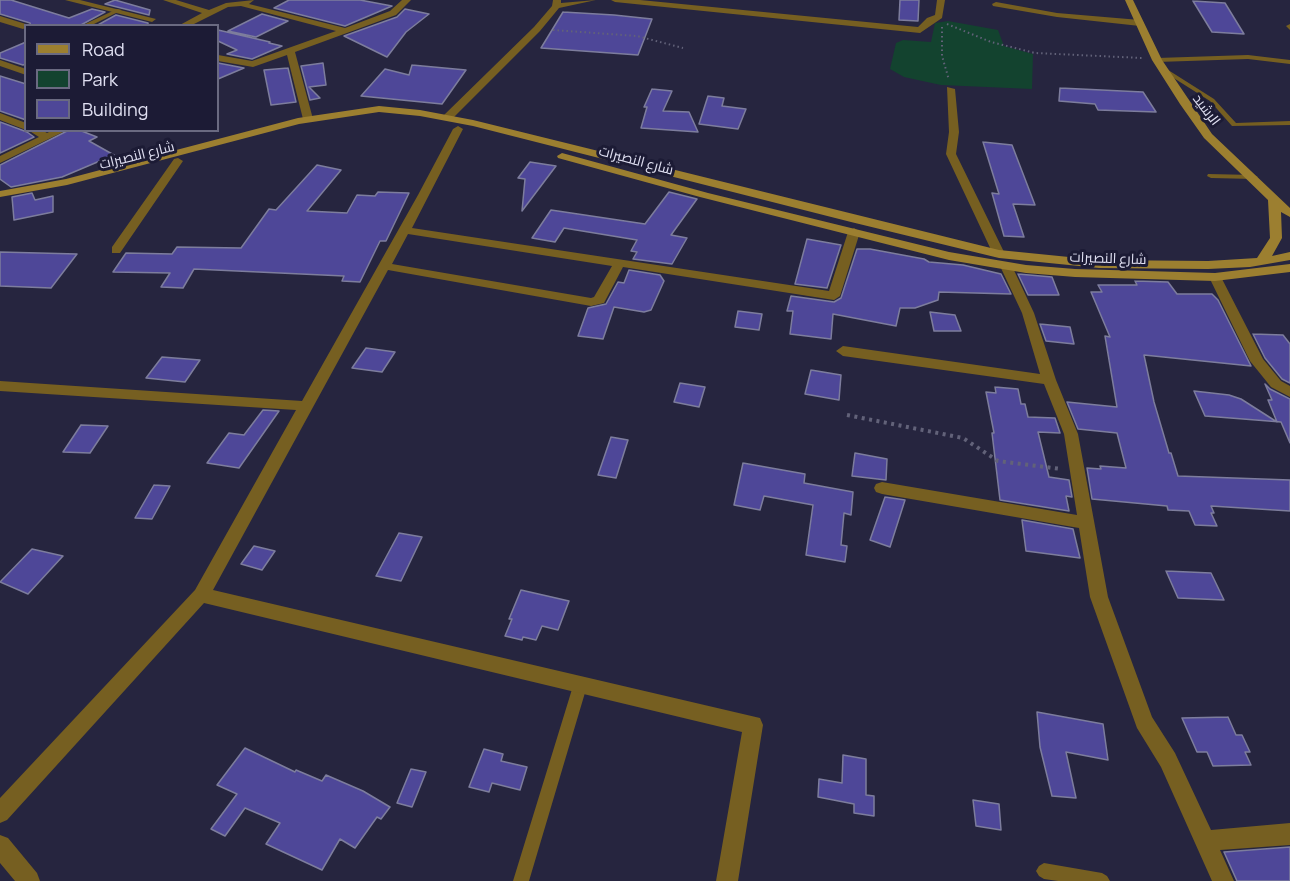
<!DOCTYPE html>
<html>
<head>
<meta charset="utf-8">
<style>
	body { margin:0 }
	#map { position:relative; width:1290px; height:881px; overflow:hidden; background:#26253f; font-family:Manrope,sans-serif }
	canvas { display:block }
	.legend { position:absolute; left:24px; top:24px; width:195px; height:108px; box-sizing:border-box; background:#1c1b35; border:2px solid #6a6a81; margin:0; padding:8px 10px; list-style:none; font-size:18px; color:#e0e0f2 }
	.legend li { display:flex; align-items:center; gap:12px; height:30px }
	.legend b { width:30px; border:2px solid #6a6a81 }
</style>
</head>
<body>
<div id="map">
<canvas width="1290" height="881"></canvas>
<ul class="legend">
<li><b style="height:8px;background:#9c7f30"></b>Road</li>
<li><b style="height:16px;background:#13432f"></b>Park</li>
<li><b style="height:16px;background:#4e4798"></b>Building</li>
</ul>
</div>
<script>
const g = document.querySelector('canvas').getContext('2d');
g.lineJoin = 'round';
function paint(path, color) { g.fillStyle = color; g.fill(path, 'evenodd'); }
const poly = rows => new Path2D(rows.map(r => 'M' + r).join(''));
function stroke(path, color, width, dash) { g.strokeStyle = color; g.lineWidth = width; g.lineCap = dash ? 'butt' : 'round'; g.setLineDash(dash || []); g.stroke(path); }
function drawText(font, color, halo, rows, align = 'center') {
  g.font = font + ' Manrope,Cairo,sans-serif'; g.lineWidth = 6; g.setLineDash([]); g.textBaseline = 'middle'; g.strokeStyle = halo; g.fillStyle = color; for (const [text, x, y, turn = 0] of rows) {
    g.save(); g.translate(x, y); g.rotate((+turn || 0) * Math.PI / 180); g.textAlign = isNaN(turn) ? turn : align; if (halo) g.strokeText(text, 0, 0); g.fillText(text, 0, 0); g.restore();
  }
}
const green = poly([
	[948,21,998,30,1004,46,1033,54,1032,89,941,85,904,77,890,69,896,43,903,40,931,42,935,23]
]);
const building = poly([
	[0,0,11,0,69,18,92,9,105,12,79,26,31,26,30,23,0,14,0,0],
	[115,0,150,10,149,15,105,4,115,0],
	[289,0,360,0,392,6,345,26,274,8,289,0],
	[900,0,919,0,918,21,899,20,900,0],
	[1193,1,1225,3,1244,34,1212,32,1193,1],
	[405,9,429,14,406,32,387,57,344,36,397,17,405,9],
	[563,12,614,15,652,19,638,55,541,48,563,12],
	[262,14,288,21,256,37,228,31,262,14],
	[116,15,148,23,148,26,96,26,116,15],
	[218,30,270,42,269,43,282,46,252,59,227,54,237,50,218,41,218,30],
	[26,42,26,64,23,65,0,58,0,53,26,42],
	[218,63,244,68,218,79,218,63],
	[323,63,326,85,309,87,320,98,310,100,301,66,323,63],
	[412,65,466,70,442,104,361,96,385,69,409,75,412,65],
	[288,68,296,102,271,105,264,70,288,68],
	[0,76,26,84,26,120,0,111,0,76],
	[1060,88,1143,92,1156,112,1098,110,1095,104,1059,101,1060,88],
	[652,89,672,91,663,111,689,112,698,132,641,128,647,107,644,107,652,89],
	[708,96,724,98,722,106,746,109,738,129,699,124,708,96],
	[0,122,27,132,34,137,0,153,0,122],
	[69,130,79,130,97,137,89,141,114,155,62,177,11,187,0,179,0,165,69,130],
	[983,142,1012,145,1035,205,1013,204,1024,237,1004,236,992,193,999,194,983,142],
	[530,162,556,166,522,211,525,179,518,178,530,162],
	[317,165,341,170,307,211,347,213,357,195,375,196,378,192,409,193,386,241,380,241,360,282,342,281,344,276,194,269,183,288,161,287,170,273,113,272,126,253,172,254,177,247,241,248,269,209,276,210,317,165],
	[669,192,697,199,671,235,687,238,672,264,633,259,637,252,631,251,637,240,564,228,555,242,532,238,551,210,645,224,669,192],
	[32,193,35,200,53,196,53,212,14,220,12,197,32,193],
	[807,239,841,245,827,288,795,284,807,239],
	[857,249,870,249,924,259,929,262,963,265,1001,274,1011,294,939,292,938,300,915,308,900,308,896,326,833,314,831,339,790,334,793,311,787,311,791,296,834,302,841,298,857,249],
	[0,252,77,254,51,288,0,286,0,252],
	[629,270,660,275,664,281,651,310,644,312,614,307,603,339,578,336,588,308,606,304,618,282,624,283,629,270],
	[1018,274,1052,277,1059,295,1028,295,1018,274],
	[1135,281,1168,282,1177,294,1212,294,1218,300,1251,366,1144,355,1154,402,1169,453,1171,453,1178,476,1290,480,1290,511,1211,506,1214,513,1211,513,1217,526,1195,525,1189,511,1168,510,1167,506,1092,499,1087,468,1101,469,1100,466,1126,468,1117,433,1078,429,1067,402,1117,407,1105,336,1110,337,1091,292,1102,292,1098,285,1137,285,1135,281],
	[738,311,762,314,759,330,735,327,738,311],
	[930,312,955,315,961,331,934,331,930,312],
	[1040,324,1070,327,1074,344,1046,341,1040,324],
	[1253,334,1283,335,1290,344,1290,383,1282,379,1265,358,1253,334],
	[366,348,395,352,382,372,352,368,366,348],
	[162,357,200,360,185,382,146,378,162,357],
	[811,370,841,375,839,400,805,394,811,370],
	[680,383,705,387,699,407,674,402,680,383],
	[1265,384,1270,389,1290,399,1290,443,1281,422,1205,416,1194,391,1229,395,1241,399,1277,422,1268,400,1272,400,1265,384],
	[995,387,1018,389,1021,404,1025,404,1028,417,1055,418,1060,433,1038,432,1049,477,1069,480,1072,497,1066,496,1069,511,1000,500,992,433,994,433,986,392,996,393,995,387],
	[263,410,279,411,239,468,207,463,229,433,244,435,263,410],
	[81,425,108,426,90,453,63,452,81,425],
	[611,437,628,440,616,478,598,475,611,437],
	[855,453,887,459,886,480,852,476,855,453],
	[743,463,805,474,804,483,853,492,851,515,844,513,841,545,847,546,845,562,806,555,813,505,764,496,760,510,734,505,743,463],
	[154,485,170,486,152,519,135,518,154,485],
	[885,497,905,500,890,547,870,540,885,497],
	[1022,520,1073,529,1080,558,1026,551,1022,520],
	[399,533,422,537,401,581,376,576,399,533],
	[254,546,275,551,262,570,241,564,254,546],
	[32,549,63,556,28,594,0,582,32,549],
	[1166,571,1211,573,1224,600,1178,598,1166,571],
	[521,590,569,601,558,630,542,626,536,640,523,637,522,640,505,636,512,619,509,619,521,590],
	[1037,712,1103,724,1108,760,1066,752,1076,798,1052,796,1040,747,1037,712],
	[1228,717,1236,735,1242,735,1250,752,1245,752,1251,765,1213,766,1207,752,1197,752,1182,718,1228,717],
	[245,748,295,772,296,770,322,781,326,775,363,791,390,807,381,819,377,817,355,848,340,839,322,870,266,844,280,823,245,808,225,836,211,829,237,794,217,785,245,748],
	[484,749,503,754,501,761,527,767,520,790,492,783,489,792,469,787,484,749],
	[843,755,866,759,866,795,874,796,874,816,854,813,854,804,818,797,819,779,842,783,843,755],
	[411,769,426,772,412,807,397,803,411,769],
	[973,800,999,804,1001,830,976,826,973,800],
	[1290,847,1290,881,1237,881,1224,852,1290,847]
]);
const pathFar1 = poly([
	[947,24,991,42,1035,53,1142,58],
	[942,27,942,56,949,80],
	[553,30,637,36,683,48]
]);
const path = poly([
	[847,415,963,438,998,461,1061,469]
]);
const service = poly([
	[117,9,122,10,90,26,81,26,117,9],
	[1290,24,1290,30,1286,26,1290,24],
	[1248,55,1290,60,1290,64,1248,59,1157,62,1154,60,1157,58,1248,55],
	[1161,68,1165,68,1214,99,1236,123,1290,121,1290,125,1232,126,1210,101,1161,70,1161,68],
	[1208,174,1254,175,1258,177,1254,179,1211,178,1207,176,1208,174],
	[580,680,585,682,587,686,529,881,513,881,573,686,575,682,580,680],
	[1044,863,1102,873,1107,876,1110,881,1058,881,1044,879,1039,876,1036,871,1039,866,1044,863]
]);
const minor = poly([
	[65,0,80,0,156,19,152,22,65,0],
	[163,0,176,0,209,10,226,3,254,0,249,4,345,28,390,11,402,0,411,0,396,15,295,52,313,119,308,122,303,119,287,55,253,67,218,61,218,55,252,61,336,31,241,6,228,7,190,26,178,26,202,13,163,0],
	[553,0,561,0,561,3,596,0,559,8,540,31,451,120,443,120,443,116,534,27,552,6,553,0],
	[611,0,640,0,918,27,927,18,935,15,937,0,945,0,942,18,920,33,615,2,611,0],
	[996,2,1057,13,1140,20,1144,23,1140,26,1057,17,993,6,992,4,996,2],
	[0,16,29,25,29,26,23,29,0,22,0,16],
	[0,60,26,69,26,75,0,66,0,60],
	[947,87,955,89,959,132,956,154,1005,254,1003,257,995,257,993,254,946,154,949,132,947,87],
	[0,113,26,123,26,130,0,120,0,113],
	[458,126,463,129,412,228,829,291,848,232,854,228,860,232,840,296,834,300,623,267,604,303,591,306,388,270,213,590,760,718,763,725,738,881,716,881,742,732,204,603,7,820,0,823,0,798,195,590,296,410,0,391,0,381,302,401,418,195,453,129,458,126],
	[408,234,612,266,594,297,591,298,392,264,408,234],
	[28,130,42,130,47,133,53,130,67,130,0,163,0,156,39,137,28,130],
	[178,158,183,161,120,253,112,253,112,247,174,159,178,158],
	[1006,262,1012,266,1034,313,1056,380,1078,434,1108,597,1152,717,1175,753,1211,830,1290,823,1290,845,1220,850,1234,881,1212,881,1161,767,1137,728,1090,597,1079,528,882,494,876,492,874,488,876,484,882,482,1077,515,1064,434,1044,384,843,356,836,351,843,346,1040,374,1022,313,1000,266,1006,262],
	[1215,273,1221,277,1263,359,1281,381,1290,386,1290,397,1271,387,1250,361,1209,277,1215,273],
	[0,835,8,838,37,873,40,881,15,881,0,863,0,835]
]);
const secondary = poly([
	[1125,0,1133,0,1162,60,1212,134,1290,208,1290,217,1281,212,1282,238,1272,256,1290,252,1290,260,1250,267,1208,269,1099,268,999,258,851,222,473,126,420,116,379,112,299,124,67,185,0,197,0,191,66,179,298,118,379,106,420,110,473,120,999,250,1099,260,1208,261,1257,258,1270,238,1268,200,1204,138,1180,104,1152,60,1125,0],
	[562,153,708,193,949,252,1026,265,1075,269,1215,273,1290,264,1290,272,1215,281,1075,277,1026,273,949,260,700,197,558,158,557,156,562,153]
]);
const farStreetnames = [
	["الرشيد",1206,110,53],
	["شارع النصيرات",137,156,-14],
	["شارع النصيرات",636,161,15],
	["شارع النصيرات",1108,259,2]
];
paint(green, '#13432f');
paint(building, '#4e4798');
stroke(building, '#7d7d9d', 1.5);
stroke(pathFar1, '#626279', 2, [1.5, 3]);
stroke(path, '#626279', 4, [3, 4.5]);
paint(service, '#765f21');
paint(minor, '#765f21');
paint(secondary, '#9c7f30');
drawText('14px', '#e0e0f2', '#1c1b35', farStreetnames);
</script>
</body>
</html>
